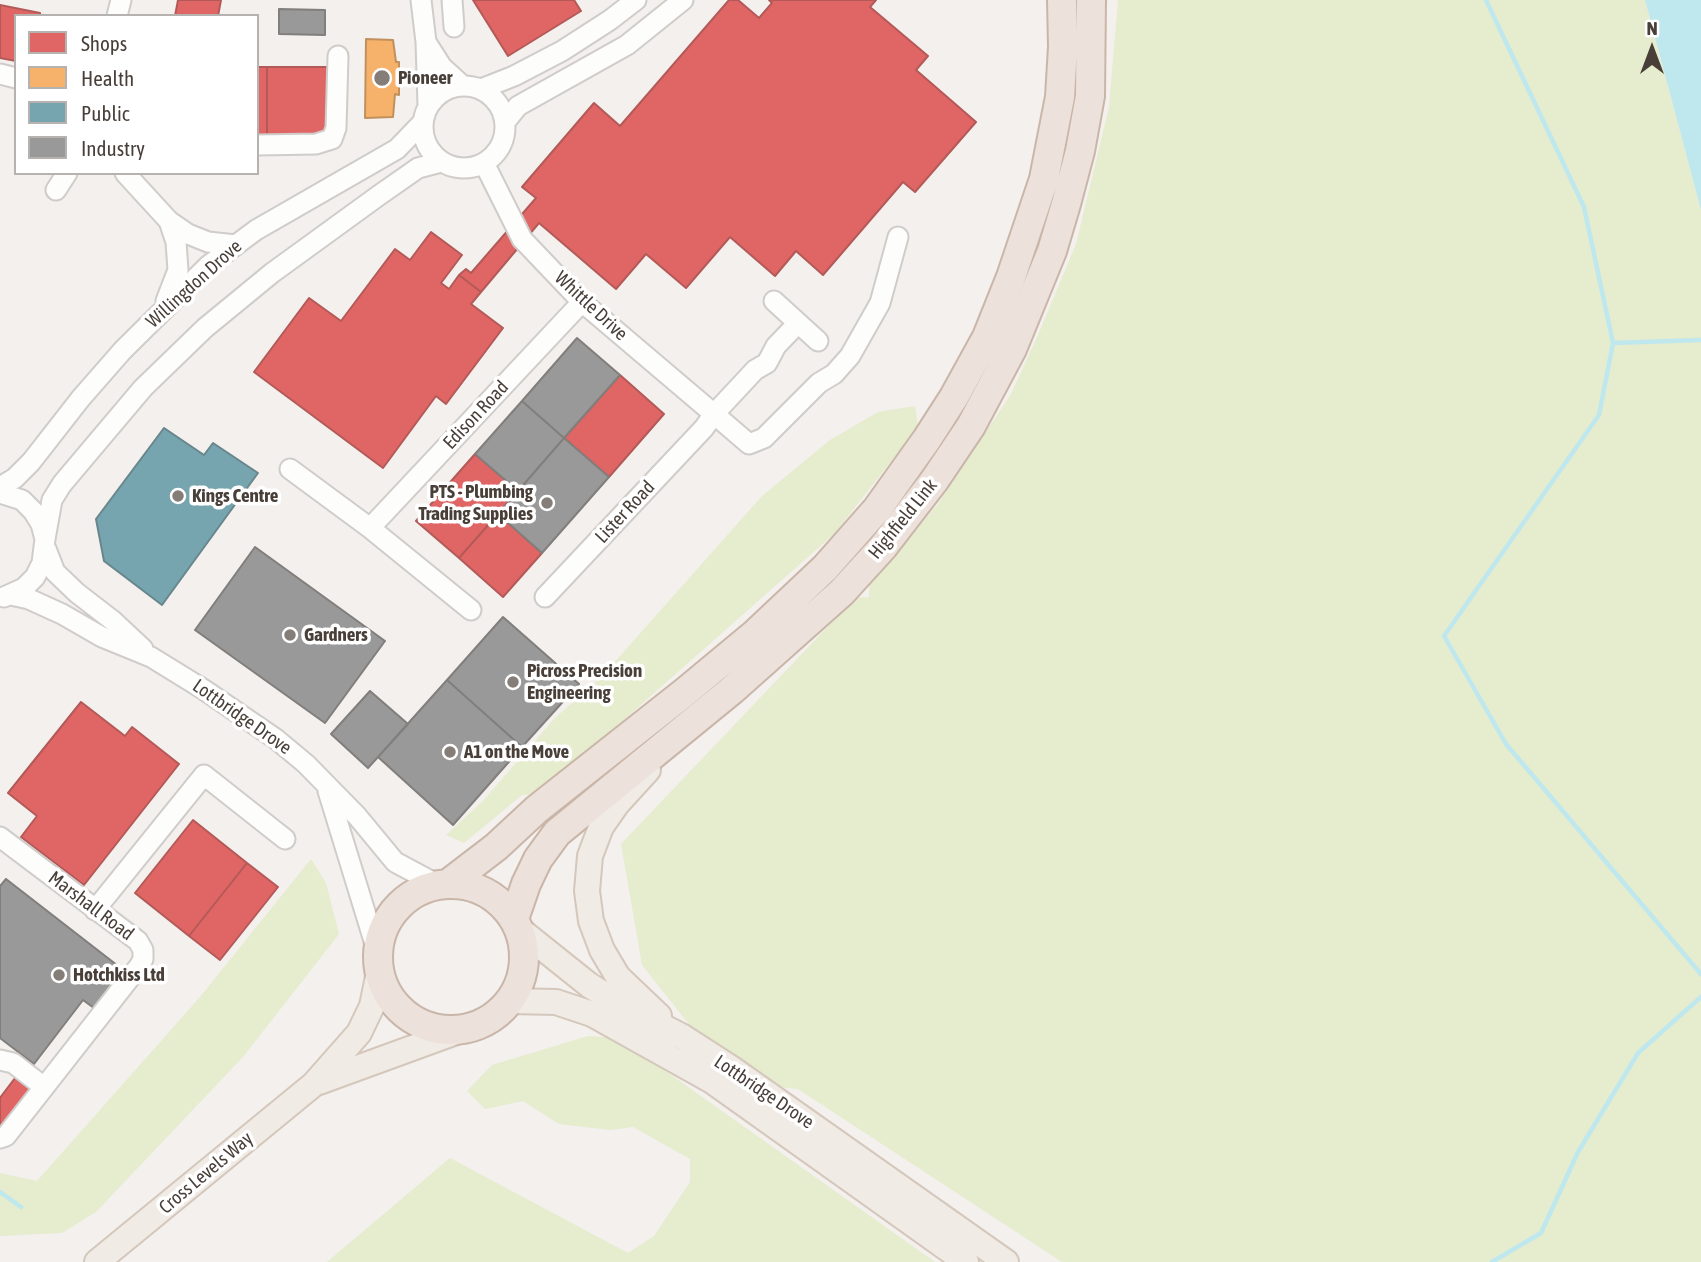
<!DOCTYPE html>
<html>
<head>
<meta charset="utf-8">
<style>
	body { margin:0 }
	#map { position:relative; width:1701px; height:1262px; overflow:hidden; background:#f3f0ed; font-family:"Asap Condensed",sans-serif }
	canvas { display:block }
	.legend { position:absolute; left:14px; top:14px; width:245px; height:161px; box-sizing:border-box; background:#fff; border:2px solid #b6b2b0; margin:0; padding:9px 12px; list-style:none; font-size:21px; color:#493f39 }
	.legend li { display:flex; align-items:center; gap:14px; height:35px }
	.legend b { width:35px; border:2px solid #b6b2b0 }
	.north { position:absolute; left:1617px; top:14px; width:70px; height:70px; -webkit-text-stroke:5px #fff; paint-order:stroke; rotate:0deg; font-size:19px; font-weight:700; line-height:28px; text-align:center; color:#493f39 }
	.north::after { content:''; display:block; margin:auto; width:24px; height:32px; background:#493f39; clip-path:polygon(50% 0,100% 100%,50% 72%,0 100%) }
</style>
</head>
<body>
<div id="map">
<canvas width="1701" height="1262"></canvas>
<ul class="legend">
<li><b style="height:19px;background:#e06666"></b>Shops</li>
<li><b style="height:19px;background:#f6b26b"></b>Health</li>
<li><b style="height:19px;background:#76a5af"></b>Public</li>
<li><b style="height:19px;background:#999"></b>Industry</li>
</ul>
<div class="north">N</div>
</div>
<script>
const g = document.querySelector('canvas').getContext('2d');
g.lineJoin = 'round';
function paint(path, color) { g.fillStyle = color; g.fill(path, 'evenodd'); }
const poly = rows => new Path2D(rows.map(r => 'M' + r).join(''));
function stroke(path, color, width, dash) { g.strokeStyle = color; g.lineWidth = width; g.lineCap = dash ? 'butt' : 'round'; g.setLineDash(dash || []); g.stroke(path); }
function drawText(font, color, halo, rows, align = 'center') {
  g.font = font + ' "Asap Condensed",sans-serif'; g.lineWidth = 7; g.setLineDash([]); g.textBaseline = 'middle'; g.strokeStyle = halo; g.fillStyle = color; for (const [text, x, y, turn = 0] of rows) {
    g.save(); g.translate(x, y); g.rotate((+turn || 0) * Math.PI / 180); g.textAlign = isNaN(turn) ? turn : align; if (halo) g.strokeText(text, 0, 0); g.fillText(text, 0, 0); g.restore();
  }
}
const green = poly([
	[1118,0,1645,0,1701,210,1701,1262,1062,1262,798,1089,779,1087,692,1028,642,965,621,844,855,598,869,597,869,584,938,504,1011,394,1038,335,1076,244,1109,107],
	[915,406,918,427,835,533,540,794,522,795,464,843,446,835,482,802,554,719,604,674,762,496,830,440,878,412],
	[311,859,326,883,339,934,243,1057,96,1212,62,1233,0,1236,0,1173,37,1181,200,997],
	[588,1036,619,1038,935,1262,327,1262,450,1158,628,1253,654,1236,690,1182,690,1159,633,1127,610,1130,559,1124,523,1101,485,1109,467,1091,492,1065]
]);
const water = poly([
	[1645,0,1701,0,1701,210]
]);
const shops = poly([
	[178,0,221,0,218,16,175,16,178,0],
	[473,0,574,0,581,11,508,56,473,0],
	[729,0,738,0,759,18,772,3,769,0,876,0,870,7,928,56,916,70,976,122,915,192,903,182,823,275,796,251,775,276,730,237,686,288,646,254,616,289,539,223,481,292,459,275,466,269,471,273,536,198,522,187,594,103,620,126,729,0],
	[0,5,40,13,40,16,16,16,16,61,0,58,0,5],
	[257,67,267,67,267,135,257,135,257,67],
	[267,67,328,67,328,135,267,135,267,67],
	[431,232,462,255,441,283,449,289,459,275,481,292,471,304,503,328,446,404,436,396,383,468,254,372,309,298,341,321,395,249,410,260,431,232],
	[620,375,664,414,609,477,564,438,620,375],
	[475,454,518,491,459,558,416,521,475,454],
	[498,514,542,553,503,597,459,558,498,514],
	[81,702,125,736,132,727,179,764,84,885,21,837,37,816,8,793,81,702],
	[193,820,247,863,189,936,135,893,193,820],
	[247,863,278,887,220,960,189,936,247,863],
	[15,1078,35,1094,0,1132,0,1098,15,1078]
]);
const health = poly([
	[366,39,393,40,396,62,399,62,399,95,395,94,393,117,365,118,366,39]
]);
const public = poly([
	[164,428,204,455,213,443,258,473,162,605,104,561,96,519,164,428]
]);
const industry = poly([
	[279,9,325,10,325,35,279,34,279,9],
	[577,338,620,375,564,438,522,401,577,338],
	[522,401,564,438,518,491,475,454,522,401],
	[564,438,609,477,542,553,498,514,564,438],
	[255,547,385,641,325,723,195,630,255,547],
	[503,617,579,684,522,747,447,680,503,617],
	[447,680,522,747,453,825,378,757,447,680],
	[370,691,408,724,368,768,331,734,370,691],
	[6,879,122,969,112,981,118,985,98,1011,83,1000,34,1064,0,1038,0,886,6,879]
]);
const stream = poly([
	[1486,0,1584,207,1613,343,1599,415,1444,636,1506,744,1701,974],
	[1613,343,1701,340],
	[0,1192,21,1207],
	[1492,1262,1541,1233,1578,1152,1638,1053,1701,997]
]);
const minor = poly([
	[421,0,426,42,428,106],
	[452,0,454,27],
	[117,16,121,0],
	[426,42,442,67,463,86],
	[0,74,16,78],
	'423 127a41 41 0 1 1 82 0a41 41 0 1 1-82 0Z',
	[481,89,514,76,562,51,610,20,636,0],
	[505,122,518,106,627,45,683,0],
	[257,145,316,144,332,139,336,128,338,56],
	[484,163,522,239,582,302,714,414,704,428,545,597],
	[125,173,169,221,188,234,208,242,236,245],
	[56,190,67,173],
	[166,301,178,270,176,242,169,221],
	[774,301,818,341],
	[798,323,776,346,767,363,755,370,714,414,749,444,764,438,819,383,834,374,850,356,880,303,898,237],
	[290,469,370,528,471,610],
	[0,487,15,478,31,462,81,398,123,350,209,265,256,230,397,149,422,123],
	[0,493,22,500,33,511,41,524,45,539,42,563,35,577,24,588,4,597],
	[370,528,582,302],
	[45,539,52,500,62,484,143,388,205,328,272,273,378,196,418,168,441,162],
	[46,549,55,572,77,593,112,620,143,649],
	[11,595,29,599,62,614,102,637,151,657,203,689,276,739,306,764,357,816,395,862,438,885],
	[328,791,378,954],
	[0,837,138,941,143,950,143,959,140,965,6,1136,0,1138],
	[95,910,204,775,285,839],
	[0,1060,13,1063,44,1087]
]);
const major = poly([
	[648,770,617,804,601,827,590,856,587,891,591,921,602,950,618,977,659,1016],
	[519,929,589,985,619,1004,683,1037,731,1068,1006,1262],
	[509,1001,556,1002,592,1014,712,1081,966,1262],
	[319,1082,467,1028],
	[97,1262,314,1084,359,1033,372,1006,379,972]
]);
const highway = poly([
	[449,883,496,847,537,809,685,692,756,633,825,568,877,509,927,439,954,397,987,337,1011,277,1044,179,1060,97,1063,47,1062,0],
	'378 957a73 73 0 1 1 146 0a73 73 0 1 1-146 0Z',
	[514,919,526,884,538,859,557,833,732,690,842,592,883,547,934,481,971,426,1012,349,1052,251,1066,204,1080,151,1090,96,1091,0]
]);
const markers = [
	[382,78,9,"#847d78"],
	[178,496,7,"#847d78"],
	[547,503,7,"#847d78"],
	[290,635,7,"#847d78"],
	[513,682,7,"#847d78"],
	[450,752,7,"#847d78"],
	[59,975,7,"#847d78"]
];
const poiNames = [
	["Pioneer",398,78],
	["PTS - Plumbing",533,492,"right"],
	["Trading Supplies",533,514,"right"],
	["Kings Centre",192,496],
	["Gardners",304,635],
	["Picross Precision",527,671],
	["Engineering",527,693],
	["A1 on the Move",464,752],
	["Hotchkiss Ltd",73,975]
];
const streetNames = [
	["Willingdon Drove",194,284,-42],
	["Whittle Drive",591,306,43],
	["Edison Road",476,415,-47],
	["Lister Road",625,512,-47],
	["Highfield Link",903,519,-51],
	["Lottbridge Drove",242,717,35],
	["Marshall Road",91,906,37],
	["Lottbridge Drove",764,1092,34],
	["Cross Levels Way",206,1173,-40]
];
paint(green, '#e6ecce');
paint(water, '#bfe7ee');
paint(shops, '#e06666');
stroke(shops, '#b35a58', 2);
paint(health, '#f6b26b');
stroke(health, '#c2905c', 2);
paint(public, '#76a5af');
stroke(public, '#68868c', 2);
paint(industry, '#999');
stroke(industry, '#817e7c', 2);
stroke(stream, '#bfe7ee', 4.5);
stroke(minor, '#cfccc9', 23);
stroke(major, '#d4c7bb', 28);
stroke(highway, '#cab6a9', 32);
stroke(minor, '#fdfdfc', 19);
stroke(major, '#f1ebe5', 24);
stroke(highway, '#ece2db', 28);
for (const [x, y, r, color] of markers) { const dot = new Path2D(); dot.arc(x, y, r, 0, 2 * Math.PI); g.fillStyle = color; g.fill(dot); stroke(dot, '#fff', 2.5); }
drawText('bold 19px', '#493f39', '#fff', poiNames, 'left');
drawText('19px', '#493f39', '#fff', streetNames);
</script>
</body>
</html>
